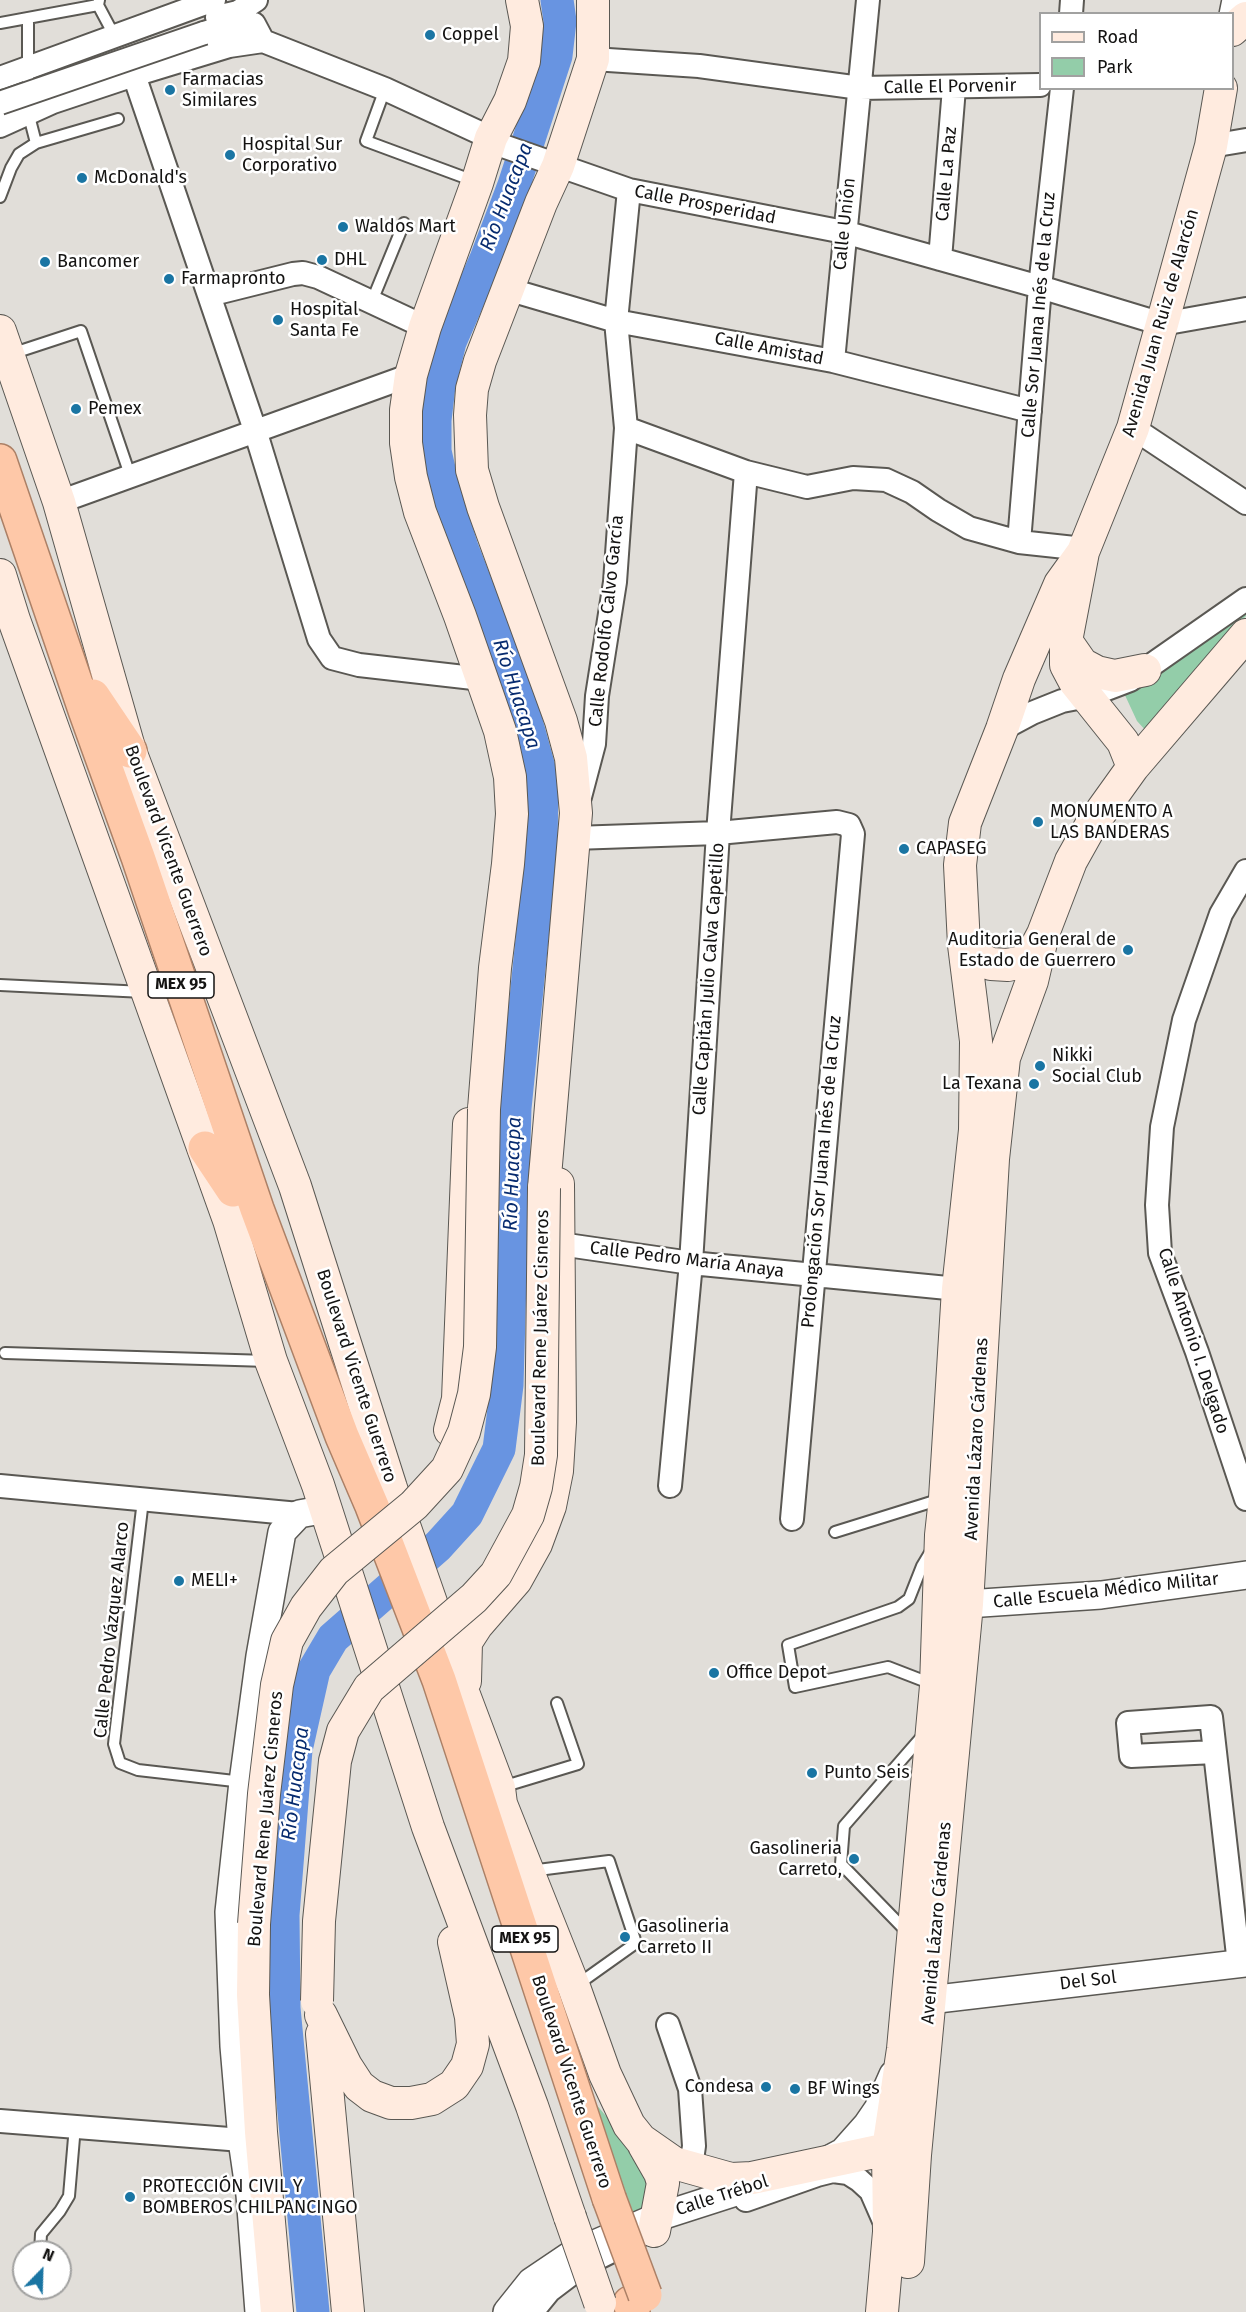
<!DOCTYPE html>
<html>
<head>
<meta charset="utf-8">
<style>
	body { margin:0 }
	#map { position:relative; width:1246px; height:2312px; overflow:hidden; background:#e1ded9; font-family:"Fira Sans",sans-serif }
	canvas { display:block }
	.legend { position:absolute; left:1039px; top:12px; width:195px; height:78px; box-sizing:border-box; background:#fff; border:2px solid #a1a1a0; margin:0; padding:8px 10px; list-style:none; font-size:18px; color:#141312 }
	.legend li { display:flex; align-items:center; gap:12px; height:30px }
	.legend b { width:30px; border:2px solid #a1a1a0 }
	.north { position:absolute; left:12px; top:2240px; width:60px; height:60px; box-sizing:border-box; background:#fff; border:2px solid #a1a1a0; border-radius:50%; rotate:23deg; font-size:16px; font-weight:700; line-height:24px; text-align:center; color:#141312 }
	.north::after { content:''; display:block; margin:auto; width:21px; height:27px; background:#1a75a3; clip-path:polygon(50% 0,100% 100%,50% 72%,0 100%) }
</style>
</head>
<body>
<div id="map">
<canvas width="1246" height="2312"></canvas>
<ul class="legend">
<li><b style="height:8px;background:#ffebdf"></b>Road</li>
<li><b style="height:16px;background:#93cda9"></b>Park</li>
</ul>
<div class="north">N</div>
</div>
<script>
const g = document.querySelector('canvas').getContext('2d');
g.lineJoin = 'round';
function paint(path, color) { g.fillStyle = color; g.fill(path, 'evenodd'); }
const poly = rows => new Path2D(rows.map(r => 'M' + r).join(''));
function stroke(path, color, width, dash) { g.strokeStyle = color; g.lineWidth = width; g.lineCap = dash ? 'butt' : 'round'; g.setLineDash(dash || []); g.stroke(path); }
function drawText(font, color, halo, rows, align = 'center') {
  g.font = font + ' "Fira Sans",sans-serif'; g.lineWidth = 5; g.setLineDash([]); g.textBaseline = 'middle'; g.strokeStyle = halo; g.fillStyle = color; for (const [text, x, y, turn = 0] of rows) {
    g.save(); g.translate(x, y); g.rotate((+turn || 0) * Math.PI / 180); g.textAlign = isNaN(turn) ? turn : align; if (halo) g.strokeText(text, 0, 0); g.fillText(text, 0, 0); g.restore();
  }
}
const green = poly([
	[1246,604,1246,616,1223,640,1148,733,1137,721,1123,691],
	[595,2103,648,2166,648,2200,634,2217]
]);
const river = poly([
	[313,2312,284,2008,283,1915,296,1750,314,1670,333,1638,438,1546,467,1514,499,1449,507,1385,515,1108,541,850,542,779,518,692,462,548,444,491,435,451,435,420,439,386,450,342,486,259,514,185,556,56,560,21,557,0]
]);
const service = poly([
	[99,0,98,5,115,37],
	[0,23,98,5],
	[385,89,366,141,474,181],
	[28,96,28,18],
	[28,112,36,143],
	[0,197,11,168,19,154,36,143,118,119],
	[372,301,404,223],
	[11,354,81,331,130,475],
	[0,985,144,992],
	[5,1353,268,1361],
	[143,1500,114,1744,120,1763,138,1770,243,1782],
	[835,1532,941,1499],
	[931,1551,922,1566,909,1599,898,1607,788,1645,795,1687,888,1667,932,1684],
	[502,1787,578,1764,557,1703],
	[530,1871,609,1861,636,1943,577,1985],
	[908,1933,841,1864,844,1826,925,1733],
	[40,2252,41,2234,60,2211,69,2196,75,2126]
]);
const minor = poly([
	[1071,14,1072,0],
	[217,17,238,12,256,0],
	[204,33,236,23,254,24,263,41],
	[593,59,699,66,860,88,1040,85],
	[134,75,255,430,319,639,332,658,359,665,482,679],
	[0,78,214,0],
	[0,126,53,102,134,75,229,46,263,41,385,89,491,138,503,146,629,190,844,232,1040,287,1162,324,1246,309],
	[1211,146,1246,140],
	[940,259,954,88],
	[507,289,616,321,833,361,1030,411],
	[209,295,293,274,303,273,318,277,425,327],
	[833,361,868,0],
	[626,428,746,472,807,487,853,478,886,480,912,492,938,510,969,528,1019,542,1084,549],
	[1133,428,1246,503],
	[59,502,411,375],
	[1019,542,1040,287,1062,88],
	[1002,729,1032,713,1062,701,1088,696,1130,680,1246,599],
	[580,797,594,744,597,696,615,582,626,428,616,321,629,190],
	[574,838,718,833,837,822,849,825,853,834,792,1519],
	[1246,871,1221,914,1184,1020,1162,1127,1157,1205,1160,1253,1197,1352,1246,1499],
	[560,1244,691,1263,958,1289],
	[0,1486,299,1514],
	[670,1486,691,1263,718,833,746,472],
	[1215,1752,1131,1756,1128,1723,1211,1717,1239,1964],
	[668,2025,690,2089,694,2146,691,2167],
	[0,2121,242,2140],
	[746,2200,817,2175,833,2171,848,2173,859,2180,871,2191,885,2223],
	[532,2312,549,2291,582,2266,636,2239]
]);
const tertiary = poly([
	[1232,20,1236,0],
	[967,1604,1101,1595,1246,1575],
	[929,2000,1246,1963],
	[826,2161,843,2152,867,2125,878,2109,893,2075],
	[259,2312,250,2195,242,2140,234,2046,229,1912,243,1782,260,1656,282,1532,299,1514,310,1512,325,1506],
	[507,2312,531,2282,574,2253,655,2218,764,2183]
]);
const secondary = poly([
	[1232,30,1246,18],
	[0,331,59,502,130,751,295,1186,391,1488,455,1671,499,1788,501,1804,574,1987,605,2074,629,2125,641,2140,674,2163,731,2179,752,2178,888,2149,915,2155],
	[0,575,14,620,229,1220,271,1361,318,1485,428,1827,532,2106,570,2217],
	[1066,641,1082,664,1097,672,1115,676,1145,670],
	[1133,767,1123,742,1075,682,1066,665,1066,641,1083,552,1133,428,1162,324,1211,146,1221,88],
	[964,945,976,957,991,964,1008,965,1022,962,1032,955,1042,936],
	[484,1109,495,968,508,864,512,814,510,777,500,731,460,616,420,512,411,477,406,443,406,410,411,375,425,327,477,183,491,138,510,101,524,61,527,26,522,0],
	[544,1188,576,813,571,758,561,721,483,507,472,470,470,415,472,389,480,361,541,203,558,166,593,59,593,0],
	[450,1430,458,1399,469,1124],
	[465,1681,466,1642,477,1625,516,1580,536,1544,550,1506,557,1471,560,1422,558,1184],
	[254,1924,253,1995,261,2132,277,2312],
	[321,2015,346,2066,359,2086,372,2096,391,2103,411,2103,432,2099,454,2085,467,2066,473,2044,471,2017,454,1942],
	[322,2034,348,2312],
	[644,2145,660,2173,663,2183,654,2231],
	[908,2262,915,2155,967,1604,993,1159,1004,1058,1032,981,1043,934,1071,861,1090,827,1133,767,1246,635],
	[882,2312,889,2232,888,2149,903,2049,936,1686,941,1535,945,1498,958,1289,975,1130,976,1041,964,945,960,865,965,823,1002,729,1019,679,1060,584,1083,552]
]);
const trunk = poly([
	[0,461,86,713,138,857,257,1209,342,1436,372,1506,439,1680,609,2198],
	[93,696,130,751],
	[205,1148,233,1190],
	[630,2303,633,2312]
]);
const minorBridge = poly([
	[0,103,204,33]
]);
const secondaryBridge = poly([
	[254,1924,264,1794,277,1685,287,1641,306,1607,334,1571,414,1505,447,1469,464,1432,474,1394,480,1347,484,1109],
	[317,2001,319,1921,335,1761,343,1731,369,1688,474,1598,496,1574,528,1515,536,1487,541,1455,544,1188],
	[570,2217,600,2303]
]);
const trunkBridge = poly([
	[609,2198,645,2295]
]);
const markers = [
	[430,35,6,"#1a75a3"],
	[170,90,6,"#1a75a3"],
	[230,155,6,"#1a75a3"],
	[82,178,6,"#1a75a3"],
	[343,227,6,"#1a75a3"],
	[322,260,6,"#1a75a3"],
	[45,262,6,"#1a75a3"],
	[169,279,6,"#1a75a3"],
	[278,320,6,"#1a75a3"],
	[76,409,6,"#1a75a3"],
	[1038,822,6,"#1a75a3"],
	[904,849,6,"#1a75a3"],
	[1128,950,6,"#1a75a3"],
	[1040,1066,6,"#1a75a3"],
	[1034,1084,6,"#1a75a3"],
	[179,1581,6,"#1a75a3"],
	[714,1673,6,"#1a75a3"],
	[812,1773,6,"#1a75a3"],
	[854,1859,6,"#1a75a3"],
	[625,1937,6,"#1a75a3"],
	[766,2087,6,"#1a75a3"],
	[795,2089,6,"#1a75a3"],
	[130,2197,6,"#1a75a3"]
];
const shields = [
	[181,985,66],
	[525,1939,66]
];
const shieldNames = [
	["MEX 95",181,985],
	["MEX 95",525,1939]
];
const poiNames = [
	["Coppel",442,35],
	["Farmacias",182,80],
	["Similares",182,101],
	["Hospital Sur",242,145],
	["Corporativo",242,166],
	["McDonald's",94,178],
	["Waldos Mart",355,227],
	["DHL",334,260],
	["Bancomer",57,262],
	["Farmapronto",181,279],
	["Hospital",290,310],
	["Santa Fe",290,331],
	["Pemex",88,409],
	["MONUMENTO A",1050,812],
	["LAS BANDERAS",1050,833],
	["CAPASEG",916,849],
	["Auditoria General de",1116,940,"right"],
	["Estado de Guerrero",1116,961,"right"],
	["Nikki",1052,1056],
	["Social Club",1052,1077],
	["La Texana",1022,1084,"right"],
	["MELI+",191,1581],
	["Office Depot",726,1673],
	["Punto Seis",824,1773],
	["Gasolineria",842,1849,"right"],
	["Carreto,",842,1870,"right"],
	["Gasolineria",637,1927],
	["Carreto II",637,1948],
	["Condesa",754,2087,"right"],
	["BF Wings",807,2089],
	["PROTECCIÓN CIVIL Y",142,2187],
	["BOMBEROS CHILPANCINGO",142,2208]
];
const streetNames = [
	["Calle El Porvenir",950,87,-1],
	["Calle La Paz",947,174,-85],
	["Calle Prosperidad",705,205,11],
	["Calle Unión",845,224,-84],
	["Calle Sor Juana Inés de la Cruz",1039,315,-85],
	["Avenida Juan Ruiz de Alarcón",1161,323,-74],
	["Calle Amistad",769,349,11],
	["Calle Rodolfo Calvo García",607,621,-84],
	["Boulevard Vicente Guerrero",168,851,70],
	["Calle Capitán Julio Calva Capetillo",709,979,-86],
	["Prolongación Sor Juana Inés de la Cruz",822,1172,-85],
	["Calle Pedro María Anaya",687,1260,7],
	["Boulevard Rene Juárez Cisneros",541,1338,-89],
	["Calle Antonio I. Delgado",1193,1341,72],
	["Boulevard Vicente Guerrero",356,1376,72],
	["Avenida Lázaro Cárdenas",977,1439,-87],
	["Calle Escuela Médico Militar",1106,1591,-6],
	["Calle Pedro Vázquez Alarco",112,1630,-84],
	["Boulevard Rene Juárez Cisneros",266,1819,-85],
	["Avenida Lázaro Cárdenas",937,1923,-85],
	["Del Sol",1088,1981,-7],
	["Boulevard Vicente Guerrero",571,2082,72],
	["Calle Trébol",722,2196,-18]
];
const waterNames = [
	["Río Huacapa",507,197,-69],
	["Río Huacapa",516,694,72],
	["Río Huacapa",513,1174,-88],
	["Río Huacapa",296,1784,-83]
];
paint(green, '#93cda9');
stroke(river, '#6894e1', 33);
stroke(service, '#5a5853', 14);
stroke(minor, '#5a5853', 26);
stroke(tertiary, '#5a5853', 30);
stroke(secondary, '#5a5853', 34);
stroke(trunk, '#ac8066', 36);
stroke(service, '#fff', 10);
stroke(minor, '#fff', 22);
stroke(tertiary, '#fff', 27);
stroke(secondary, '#ffebdf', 32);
stroke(trunk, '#fec8a8', 33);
stroke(minorBridge, '#5a5853', 26, []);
stroke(secondaryBridge, '#5a5853', 34, []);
stroke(trunkBridge, '#ac8066', 36, []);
stroke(minorBridge, '#fff', 22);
stroke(secondaryBridge, '#ffebdf', 32);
stroke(trunkBridge, '#fec8a8', 33);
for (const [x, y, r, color] of markers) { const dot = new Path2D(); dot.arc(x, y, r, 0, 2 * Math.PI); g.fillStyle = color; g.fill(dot); stroke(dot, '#fff', 2); }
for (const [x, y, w] of shields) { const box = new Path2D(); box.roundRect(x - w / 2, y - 13, w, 26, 4.5); g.fillStyle = '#fff'; g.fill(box); stroke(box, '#141312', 1.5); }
drawText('bold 16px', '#141312', null, shieldNames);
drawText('18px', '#141312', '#fff', poiNames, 'left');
drawText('18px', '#141312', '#fff', streetNames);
drawText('italic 20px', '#072b6f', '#fff', waterNames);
</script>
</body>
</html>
